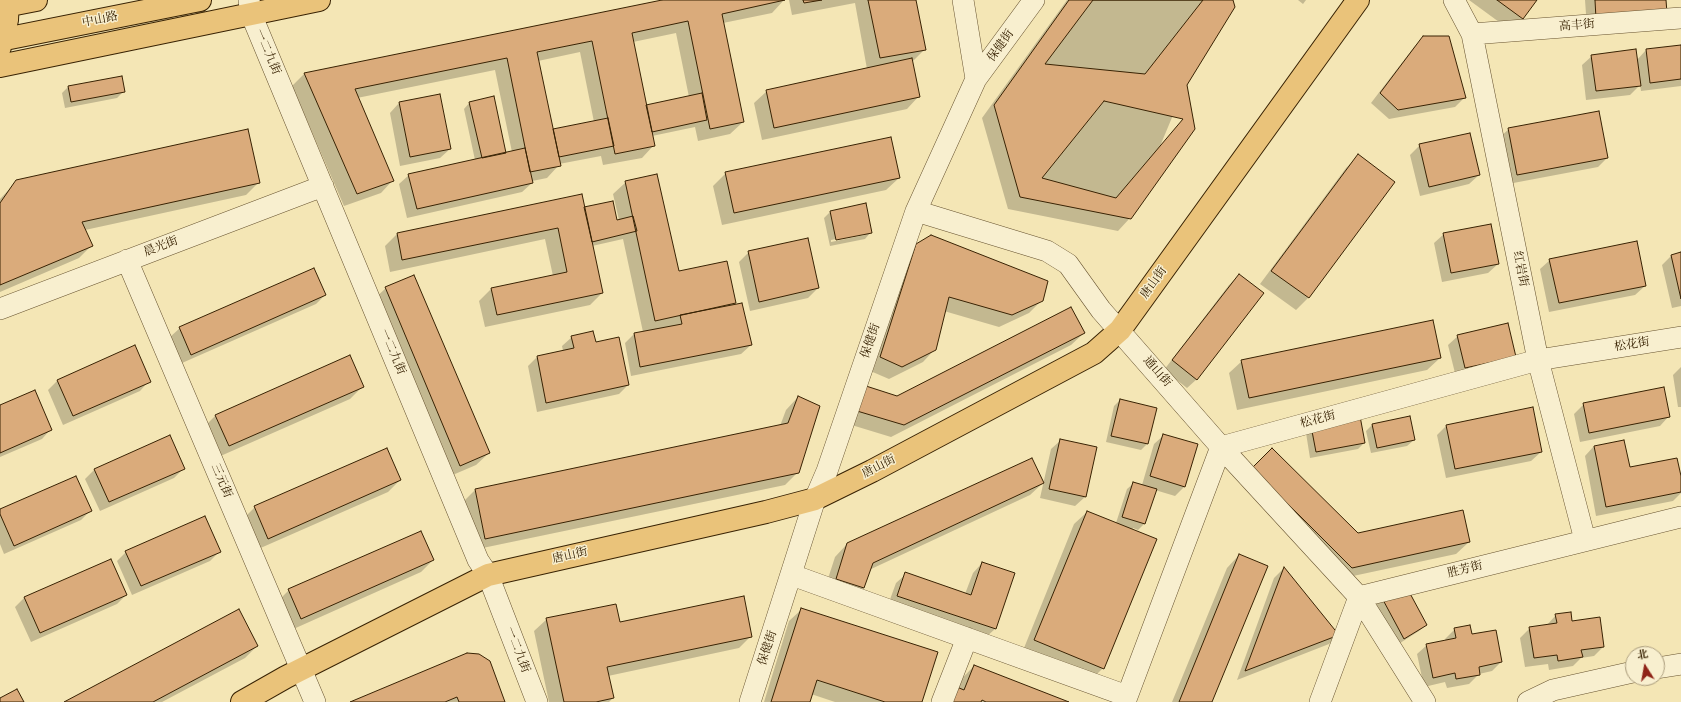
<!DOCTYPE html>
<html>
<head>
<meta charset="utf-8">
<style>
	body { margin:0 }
	#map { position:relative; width:1681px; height:702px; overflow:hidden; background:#f4e6b5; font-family:Cardo,"Noto Serif SC",serif }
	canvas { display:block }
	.north { position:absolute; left:1625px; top:646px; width:40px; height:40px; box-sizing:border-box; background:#f8efcf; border:1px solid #ab9d7d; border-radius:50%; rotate:349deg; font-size:11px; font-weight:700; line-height:16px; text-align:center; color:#382203 }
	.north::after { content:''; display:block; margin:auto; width:14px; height:18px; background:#8f2418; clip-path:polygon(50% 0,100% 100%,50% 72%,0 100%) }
</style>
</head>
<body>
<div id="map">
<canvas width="1681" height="702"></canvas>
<div class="north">北</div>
</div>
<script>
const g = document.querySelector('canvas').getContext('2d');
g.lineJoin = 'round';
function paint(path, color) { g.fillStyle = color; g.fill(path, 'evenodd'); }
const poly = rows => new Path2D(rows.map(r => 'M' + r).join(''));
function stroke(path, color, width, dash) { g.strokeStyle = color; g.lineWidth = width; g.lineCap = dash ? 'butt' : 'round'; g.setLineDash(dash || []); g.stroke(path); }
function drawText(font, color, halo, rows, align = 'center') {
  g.font = font + ' Cardo,"Noto Serif SC",serif'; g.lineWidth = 3; g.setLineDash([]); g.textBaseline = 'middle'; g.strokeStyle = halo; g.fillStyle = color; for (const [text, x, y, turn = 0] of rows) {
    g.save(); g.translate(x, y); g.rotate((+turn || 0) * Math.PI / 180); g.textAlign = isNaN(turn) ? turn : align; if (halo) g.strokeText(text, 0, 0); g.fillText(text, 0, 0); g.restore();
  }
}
const shadow = poly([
	[667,0,784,0,772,13,723,23,743,122,730,134,698,141,695,127,652,136,654,145,642,158,603,165,601,156,559,164,559,165,547,178,532,181,532,183,522,192,407,218,399,184,409,175,475,160,464,109,470,102,506,153,512,152,495,70,357,98,393,180,381,193,344,206,292,86,304,74],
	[676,33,689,97,646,106,633,42],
	[580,52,594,122,552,131,538,61],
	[789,0,915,0,925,49,912,62,919,96,907,109,762,140,754,103,767,91,867,69,855,3,792,15],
	[1067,0,1232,0,1186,84,1130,218,1118,231,1008,209,982,118],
	[1298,0,1306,0,1303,4],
	[1469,0,1535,0,1523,18,1510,30],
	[1585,0,1665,0,1587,28],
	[1424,37,1465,97,1455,107,1389,119,1371,103,1414,47],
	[1681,46,1681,86,1641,91,1640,85,1630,95,1586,100,1582,65,1592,56,1637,60,1646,50],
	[68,87,123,92,117,98,65,108,62,93],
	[439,95,450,149,440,158,400,166,390,113,399,103],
	[1509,129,1607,158,1598,167,1508,184,1499,138],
	[1420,145,1479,175,1469,184,1420,196,1410,155],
	[1358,156,1394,182,1308,298,1296,310,1260,284,1346,168],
	[726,173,899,178,886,190,722,225,713,186],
	[17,181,259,182,246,195,85,230,91,246,79,258,0,292,0,199],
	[626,182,678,273,735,303,732,306,751,345,741,354,631,376,625,343,634,334,643,332,623,239,592,246,602,293,590,305,485,327,479,301,491,289,553,276,545,239,390,272,385,246,397,234,584,208,617,221,619,220,613,194],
	[865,204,871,232,865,239,830,246,824,218,830,212],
	[865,233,865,235,831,242,831,240],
	[1444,234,1498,264,1488,273,1442,282,1434,243],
	[917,245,1042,300,1029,313,999,327,944,311,935,349,923,362,889,379,868,370,904,257],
	[749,252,818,288,808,298,750,311,739,262],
	[1681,253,1681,306,1672,308,1662,265,1672,255],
	[1550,260,1645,286,1635,295,1549,312,1540,269],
	[1239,275,1197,379,1187,388,1164,370,1229,285],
	[386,288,489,453,476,465,448,477,373,300],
	[325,295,316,304,182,363,170,337,180,328],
	[1084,333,1071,345,891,437,845,423,854,399,897,397],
	[1458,336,1515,356,1456,377,1448,345],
	[572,337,595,343,628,385,619,394,537,412,528,366,537,357,563,351,562,346],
	[1440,358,1427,370,1237,410,1229,373,1242,361],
	[1681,367,1681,407,1678,407,1673,375],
	[57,381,149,381,140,391,63,425,48,390],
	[363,386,350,399,216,458,203,428,215,416],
	[798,397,798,472,785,485,473,550,463,502,475,490,780,426,786,410],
	[1120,400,1147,444,1141,450,1106,442,1114,406],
	[1584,404,1669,416,1660,426,1580,442,1574,414],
	[0,406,51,429,42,439,0,457],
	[1532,408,1541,452,1531,461,1446,478,1437,435,1446,426],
	[1359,418,1364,443,1358,449,1310,458,1306,433],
	[1372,425,1414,440,1407,446,1371,453,1366,431],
	[1164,435,1184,487,1175,496,1155,490,1144,524,1138,530,1133,528,1103,668,1091,680,1022,653,1074,524,1087,512,1116,523,1127,489,1134,483,1142,485,1154,444],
	[1061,440,1085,497,1075,506,1040,498,1051,449],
	[1594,446,1629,468,1681,481,1681,493,1673,501,1596,516,1585,456],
	[1272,449,1357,534,1469,542,1456,554,1339,579,1240,481],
	[95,469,183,469,174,478,100,511,85,479],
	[400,480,388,492,256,550,242,520,255,507],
	[1043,483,1030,495,869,570,864,588,851,600,824,591,835,557,847,544],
	[0,510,90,511,81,520,4,554,0,544],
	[220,551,210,561,132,595,117,561,126,552],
	[1239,555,1211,702,1172,702,1227,568],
	[433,560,421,572,289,631,277,602,289,590],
	[982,563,995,629,985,638,888,605,896,583,906,574,965,594,973,573],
	[1283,569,1338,635,1329,644,1237,680,1274,578],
	[126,595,117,604,31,642,15,607,24,598],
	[1382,599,1426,625,1419,631,1397,645,1376,605],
	[802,609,920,702,835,702,811,694,809,702,764,702,789,621],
	[1556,615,1571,622,1603,647,1594,656,1581,658,1573,666,1549,670,1548,664,1525,667,1520,638,1530,628,1546,626],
	[547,619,619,623,751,636,739,648,608,676,613,698,609,702,549,702,534,631],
	[1455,629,1471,635,1501,662,1492,671,1479,674,1469,684,1447,688,1445,682,1424,687,1417,654,1427,645,1446,641,1445,639],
	[257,646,245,658,162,702,66,702],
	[489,662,504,702,352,702],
	[974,666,1066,702,939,702]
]);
const building = poly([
	[662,0,785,0,722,14,744,122,710,129,688,21,632,33,655,146,615,154,592,41,537,52,561,166,530,172,507,58,355,89,394,181,357,194,304,73,662,0],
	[803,0,822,0,804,3,803,0],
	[868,0,916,0,926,50,880,58,868,0],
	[1069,0,1233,0,1235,7,1187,85,1195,129,1131,219,1020,197,994,105,1069,0],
	[1093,0,1203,0,1145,74,1045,64,1093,0],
	[1497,0,1537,0,1523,19,1497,0],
	[1595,0,1666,0,1667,13,1596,19,1595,0],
	[1423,36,1449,36,1466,98,1398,110,1380,93,1423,36],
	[1681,45,1681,79,1650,83,1646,49,1681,45],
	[1636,49,1641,86,1596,91,1591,55,1636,49],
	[912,58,920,97,774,128,766,90,912,58],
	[122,76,125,92,71,102,68,86,122,76],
	[702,93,707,120,652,132,646,105,702,93],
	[440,94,451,149,410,157,399,102,440,94],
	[494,96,506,153,482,158,469,102,494,96],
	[1104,101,1183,119,1116,198,1042,178,1104,101],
	[1599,111,1608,158,1517,175,1508,128,1599,111],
	[608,118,614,146,559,157,553,129,608,118],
	[248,129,260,183,82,222,93,246,0,285,0,203,16,180,248,129],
	[1470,133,1480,175,1429,187,1419,144,1470,133],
	[891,137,900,178,734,213,725,172,891,137],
	[525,148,533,183,417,209,408,174,525,148],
	[1358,154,1395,182,1309,298,1271,271,1358,154],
	[657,174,679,271,727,261,736,303,655,321,625,181,657,174],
	[582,194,603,293,497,315,491,288,567,272,558,228,402,260,397,233,582,194],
	[613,201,617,220,633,216,637,231,592,242,584,207,613,201],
	[866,203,872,233,836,240,830,211,866,203],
	[1491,224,1499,264,1451,273,1443,233,1491,224],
	[931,235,1048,281,1043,301,1012,315,949,297,936,350,902,367,880,357,916,244,931,235],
	[808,238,819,288,759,302,748,251,808,238],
	[1637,241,1646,286,1559,303,1549,259,1637,241],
	[1681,252,1681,299,1671,255,1681,252],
	[314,268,326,295,191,355,179,327,314,268],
	[1239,274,1264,293,1197,380,1172,360,1239,274],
	[414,275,490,453,460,466,385,287,414,275],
	[742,303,752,345,640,367,634,333,682,324,680,315,742,303],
	[1071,307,1085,333,904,425,857,411,866,386,897,396,1071,307],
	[1433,320,1441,358,1249,398,1241,360,1433,320],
	[1508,323,1516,357,1465,368,1457,335,1508,323],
	[593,331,596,342,619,337,629,385,546,403,537,356,574,348,571,336,593,331],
	[135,345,151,382,73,416,57,380,135,345],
	[350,355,364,387,229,446,215,415,350,355],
	[1664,387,1670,417,1589,433,1583,403,1664,387],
	[35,390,52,430,0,453,0,405,35,390],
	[798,396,820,406,799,473,485,539,475,489,788,423,798,396],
	[1120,399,1157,408,1148,444,1111,436,1120,399],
	[1533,407,1542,452,1455,469,1446,425,1533,407],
	[1360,416,1365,443,1316,452,1311,426,1360,416],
	[1410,416,1415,440,1377,448,1372,424,1410,416],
	[1163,434,1198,444,1185,487,1150,476,1163,434],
	[170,435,185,469,109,502,94,469,170,435],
	[1060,439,1097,447,1086,497,1049,489,1060,439],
	[1624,440,1630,467,1677,458,1681,476,1681,492,1606,507,1594,446,1624,440],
	[387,448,401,480,268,539,254,506,387,448],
	[1272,448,1358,533,1463,510,1470,542,1352,568,1252,468,1272,448],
	[1032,458,1044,483,873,563,864,588,836,579,847,543,1032,458],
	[76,476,92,511,14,546,0,514,0,509,76,476],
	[1133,482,1157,489,1145,524,1122,517,1133,482],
	[1087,511,1157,539,1104,669,1034,640,1087,511],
	[205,516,221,552,141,586,125,551,205,516],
	[421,531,434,560,301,619,288,589,421,531],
	[1239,554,1268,566,1212,702,1179,702,1239,554],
	[111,559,127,595,40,633,24,597,111,559],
	[982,562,1015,573,996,629,897,596,905,572,971,595,982,562],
	[1284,567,1339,635,1245,671,1284,567],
	[1406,586,1427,625,1404,639,1382,598,1406,586],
	[744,596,752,637,607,667,614,698,596,702,564,702,546,618,616,604,620,622,744,596],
	[801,608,938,652,922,702,885,702,817,680,810,702,771,702,801,608],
	[239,609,258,646,153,702,64,702,239,609],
	[1571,612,1572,621,1600,617,1604,647,1581,650,1583,657,1558,661,1557,655,1534,658,1529,627,1557,623,1555,614,1571,612],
	[1470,625,1472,634,1496,630,1502,662,1479,667,1480,675,1456,679,1455,673,1433,678,1426,644,1456,638,1454,628,1470,625],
	[467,653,479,654,490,661,505,702,459,702,457,697,445,702,350,702,467,653],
	[974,665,1069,702,986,702,982,700,981,702,946,702,952,685,964,690,974,665],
	[17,689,24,702,0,702,0,698,17,689]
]);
const minor = poly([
	[249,0,251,14,478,560,488,575,537,702],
	[963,0,976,79],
	[1454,0,1472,34,1538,360,1585,540],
	[1472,34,1681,18],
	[916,211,1047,251,1068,264,1101,310,1221,447,1359,597,1425,702],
	[127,260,315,702],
	[0,309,323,186],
	[792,575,1127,696],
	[1657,668,1681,664],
	[750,702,815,499,827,471,916,211,976,79,1034,0],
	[942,702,967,638],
	[1125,702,1221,447,1538,360,1681,337],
	[1320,702,1359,597,1681,517],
	[1528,702,1553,690,1633,672]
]);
const major = poly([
	[0,7,36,0],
	[0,40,200,0],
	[0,47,7,20,8,0],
	[0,66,319,0],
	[242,702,286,677,488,575,766,512,815,499,872,471,1094,353,1120,330,1358,0]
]);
const streetNames = [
	["中山路",100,20,-11],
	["高丰街",1577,26,-5],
	["保健街",1001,46,-54],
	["一二九街",267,52,67],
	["晨光街",161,247,-21],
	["红岩街",1520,269,79],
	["唐山街",1154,283,-54],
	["保健街",871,341,-71],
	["松花街",1632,345,-9],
	["一二九街",392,352,67],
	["通山街",1157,372,49],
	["松花街",1318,420,-15],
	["唐山街",879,467,-27],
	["三元街",221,481,67],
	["唐山街",570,556,-13],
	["胜芳街",1465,570,-14],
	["保健街",768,648,-72],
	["一二九街",517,650,69]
];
paint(shadow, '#0003');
paint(building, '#daab7b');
stroke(building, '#382203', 1);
stroke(minor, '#675330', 22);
stroke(major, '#382203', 24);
stroke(minor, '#f8efcf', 21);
stroke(major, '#eac37a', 22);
drawText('12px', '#382203', '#f8efcf', streetNames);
</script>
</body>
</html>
